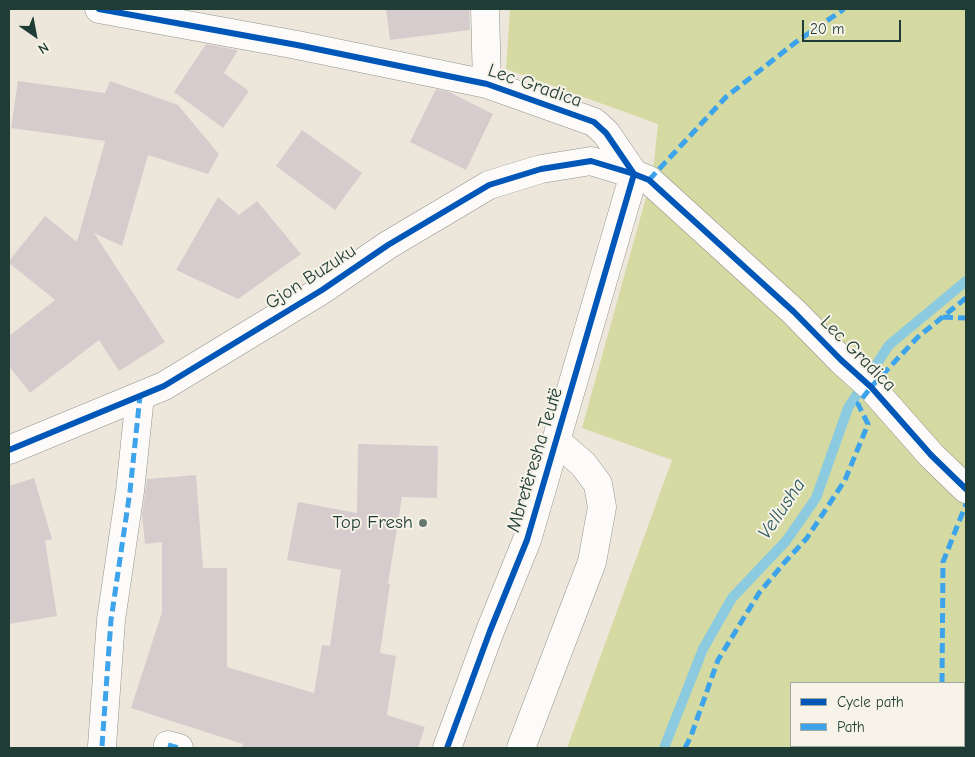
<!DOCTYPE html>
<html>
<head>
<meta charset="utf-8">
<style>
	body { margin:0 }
	#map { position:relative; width:975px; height:757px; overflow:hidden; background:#ede7db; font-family:"Comic Neue",sans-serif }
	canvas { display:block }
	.frame { position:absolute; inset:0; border:10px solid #1f3d34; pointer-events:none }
	.legend { position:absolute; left:790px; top:682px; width:175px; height:65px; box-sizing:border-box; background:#f7f3e8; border:1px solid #a1aaa0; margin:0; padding:6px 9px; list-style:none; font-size:15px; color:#1f3d34 }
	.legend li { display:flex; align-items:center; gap:10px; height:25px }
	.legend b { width:25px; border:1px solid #a1aaa0 }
	.north { position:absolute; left:10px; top:10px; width:50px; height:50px; -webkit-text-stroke:4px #f7f3e8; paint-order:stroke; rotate:147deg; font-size:14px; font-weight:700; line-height:20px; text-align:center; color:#1f3d34 }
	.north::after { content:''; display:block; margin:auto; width:18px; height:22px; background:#1f3d34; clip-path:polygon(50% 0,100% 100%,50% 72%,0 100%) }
	.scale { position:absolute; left:802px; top:20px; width:99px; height:22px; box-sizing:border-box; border:2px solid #1f3d34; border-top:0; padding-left:6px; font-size:15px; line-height:18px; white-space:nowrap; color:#1f3d34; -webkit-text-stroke:4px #f7f3e8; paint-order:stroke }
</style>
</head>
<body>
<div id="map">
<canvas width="975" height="757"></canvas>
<div class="frame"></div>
<ul class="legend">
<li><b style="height:6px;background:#0057b8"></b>Cycle path</li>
<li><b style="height:6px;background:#3da4eb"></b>Path</li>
</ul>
<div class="north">N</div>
<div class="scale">20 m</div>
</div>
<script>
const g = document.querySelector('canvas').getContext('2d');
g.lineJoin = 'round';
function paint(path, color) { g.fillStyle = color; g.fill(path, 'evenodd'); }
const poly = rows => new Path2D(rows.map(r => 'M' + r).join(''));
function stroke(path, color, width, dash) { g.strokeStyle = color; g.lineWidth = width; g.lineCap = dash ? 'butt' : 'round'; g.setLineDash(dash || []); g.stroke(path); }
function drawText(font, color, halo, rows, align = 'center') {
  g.font = font + ' "Comic Neue",sans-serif'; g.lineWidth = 4; g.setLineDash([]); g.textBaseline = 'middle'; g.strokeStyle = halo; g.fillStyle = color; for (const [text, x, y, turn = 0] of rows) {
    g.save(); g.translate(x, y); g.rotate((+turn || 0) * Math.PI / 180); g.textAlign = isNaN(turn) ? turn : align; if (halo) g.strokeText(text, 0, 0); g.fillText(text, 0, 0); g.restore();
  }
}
const green = poly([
	[510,9,966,9,966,748,567,748,672,460,582,428,653,172,658,124,506,69],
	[791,683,964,683,964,746,791,746]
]);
const stream = poly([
	[664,748,703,649,732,598,786,541,816,498,848,408,889,345,966,281]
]);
const building = poly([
	[386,9,469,9,470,30,390,40],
	[206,44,238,50,224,73,249,91,223,128,174,92],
	[18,81,105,93,110,81,178,105,219,154,208,174,148,155,122,246,94,233,165,342,119,371,99,340,30,393,9,366,9,336,55,300,9,263,9,261,45,216,77,242,105,141,11,128],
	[436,89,449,92,493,114,466,170,410,142],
	[302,130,362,173,335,210,276,166],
	[218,197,239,215,257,201,301,254,238,299,176,270],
	[358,444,438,446,437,498,402,497,388,584,390,584,380,653,396,656,387,715,425,727,418,748,242,748,243,744,131,708,162,612,162,542,145,544,142,514,147,479,196,475,203,568,227,568,227,667,314,693,322,645,330,646,341,570,287,560,298,502,357,513],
	[34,478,52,539,45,541,57,616,9,624,9,486]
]);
const minor = poly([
	[99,9,297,45,487,84,594,122,606,133,634,174,649,180,794,312,841,360,871,387,931,455,966,489],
	[485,9,487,84],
	[9,450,164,386,322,290,388,245,489,185,541,169,591,161,634,174,527,540,490,631,447,748],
	[168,745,179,748],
	[102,746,111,620,130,491,140,396],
	[521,748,592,562,602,507,598,484,583,464,556,441]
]);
const quiet = poly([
	[649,180,726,97,796,42,844,9],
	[943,317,966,318],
	[942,683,943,562,966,504],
	[168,745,179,748],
	[102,746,111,620,130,491,140,396],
	[685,748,691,736,718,660,759,593,784,563,807,538,845,480,868,424,858,404,871,387,918,337,966,298],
	[931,748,932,746]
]);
const cycleway = poly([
	[99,9,297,45,487,84,594,122,606,133,634,174,649,180,794,312,841,360,871,387,931,455,966,489],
	[9,450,164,386,322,290,388,245,489,185,541,169,591,161,634,174,527,540,490,631,447,748]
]);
const markers = [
	[423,523,5,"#67786e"]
];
const streetNames = [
	["Lec Gradica",535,86,19],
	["Gjon Buzuku",311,277,-33],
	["Lec Gradica",858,354,45],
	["Mbretëresha Teutë",535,460,-73]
];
const poiNames = [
	["Top Fresh",413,523]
];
const waterNames = [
	["Vellusha",782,509,-56]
];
paint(green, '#d4daa2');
stroke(stream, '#8ccbdf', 10);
paint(building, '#d7cccd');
stroke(minor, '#92938c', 29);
stroke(minor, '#fcfbfa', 28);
stroke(quiet, '#3da4eb', 5, [10, 5]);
stroke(cycleway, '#0057b8', 6);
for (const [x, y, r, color] of markers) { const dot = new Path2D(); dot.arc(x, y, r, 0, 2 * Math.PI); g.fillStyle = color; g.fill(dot); stroke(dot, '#f7f3e8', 2); }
drawText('19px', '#1f3d34', '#f7f3e8', streetNames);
drawText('19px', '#1f3d34', '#f7f3e8', poiNames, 'right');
drawText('italic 20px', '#305e5f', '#f7f3e8', waterNames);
</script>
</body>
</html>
